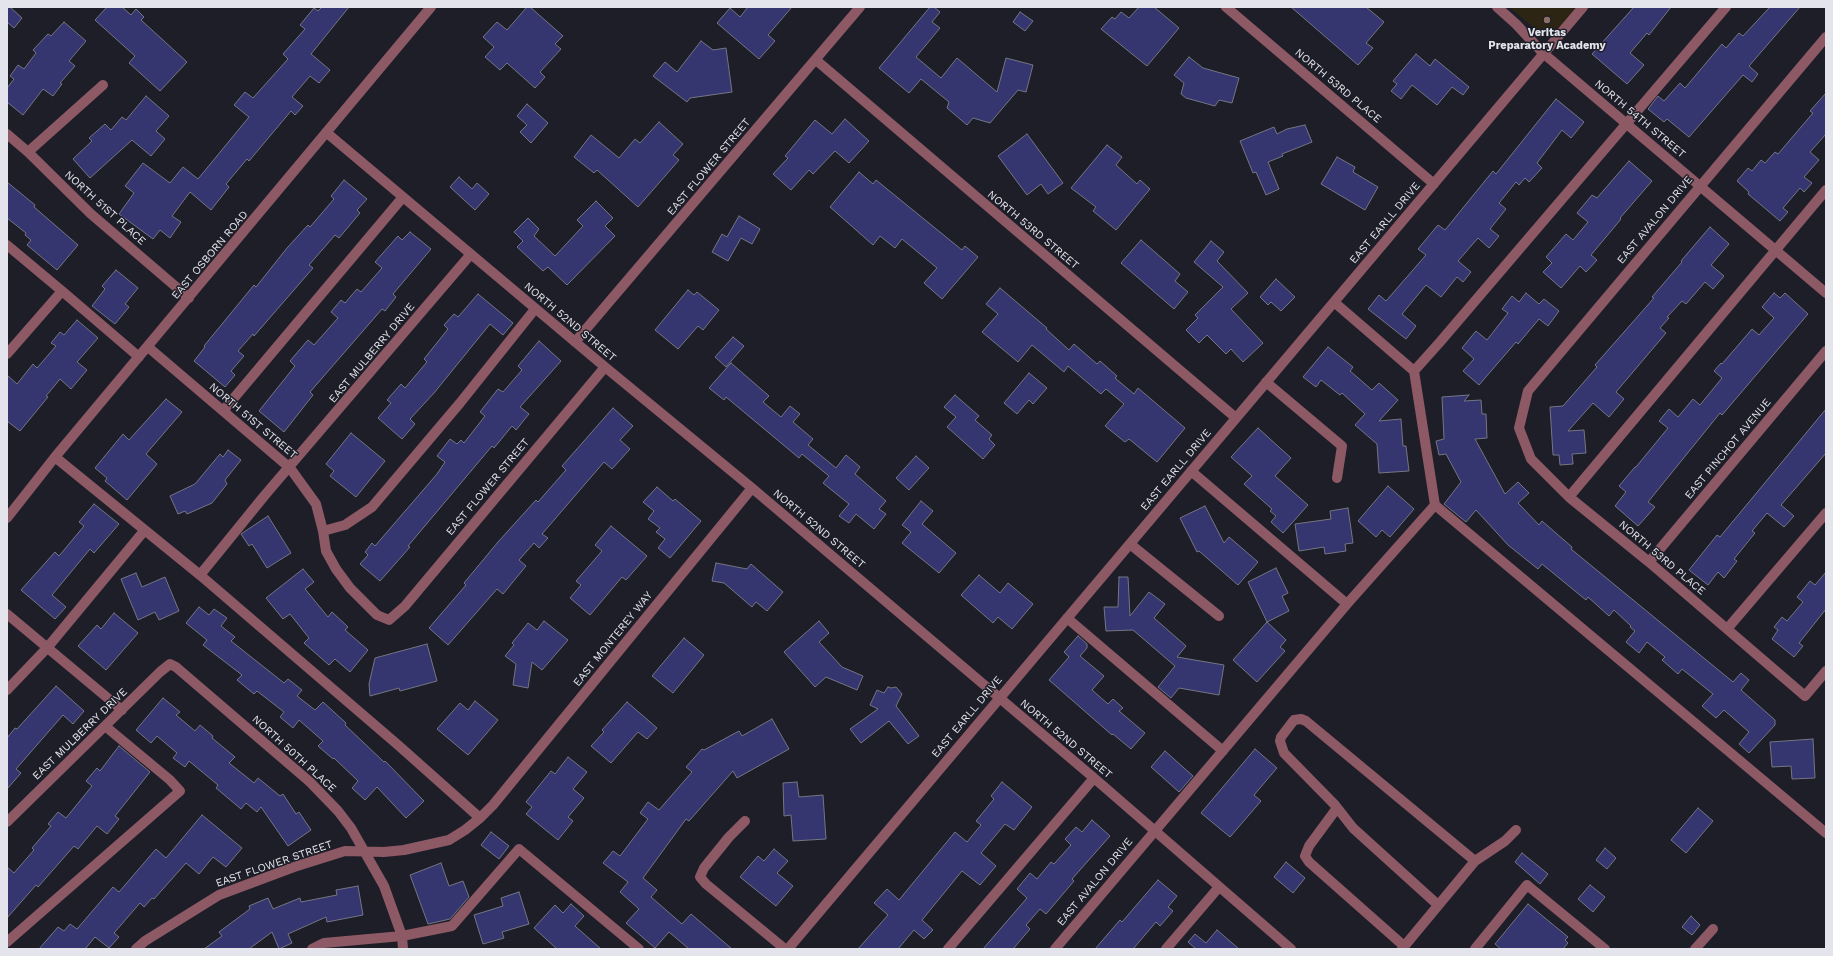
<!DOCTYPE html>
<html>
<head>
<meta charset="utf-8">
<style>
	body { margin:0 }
	#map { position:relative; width:1833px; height:956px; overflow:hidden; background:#1d1e28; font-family:"Work Sans",sans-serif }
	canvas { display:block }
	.frame { position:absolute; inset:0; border:8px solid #e4e5ec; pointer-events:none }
</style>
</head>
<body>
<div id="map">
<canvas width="1833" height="956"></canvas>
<div class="frame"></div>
</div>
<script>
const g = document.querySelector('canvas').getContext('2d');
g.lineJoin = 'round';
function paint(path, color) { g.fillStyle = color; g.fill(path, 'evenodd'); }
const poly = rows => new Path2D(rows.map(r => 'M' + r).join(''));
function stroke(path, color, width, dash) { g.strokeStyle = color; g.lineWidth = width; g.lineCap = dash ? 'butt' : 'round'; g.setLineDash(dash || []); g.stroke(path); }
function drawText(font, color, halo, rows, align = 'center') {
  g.font = font + ' "Work Sans",sans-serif'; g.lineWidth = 3; g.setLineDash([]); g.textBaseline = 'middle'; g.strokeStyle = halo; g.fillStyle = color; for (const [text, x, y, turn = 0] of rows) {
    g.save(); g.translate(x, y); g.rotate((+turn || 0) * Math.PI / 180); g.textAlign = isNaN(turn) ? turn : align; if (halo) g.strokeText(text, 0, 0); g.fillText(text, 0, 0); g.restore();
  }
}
const education = poly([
	[1509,7,1580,7,1553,36,1545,37]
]);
const building = poly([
	[7,7,10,7,22,18,14,28,7,22,7,7],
	[107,7,122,7,131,15,136,9,144,17,141,20,187,62,160,91,129,63,135,56,95,20,107,7],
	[322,7,349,7,311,54,330,70,319,83,310,76,292,97,303,106,295,115,291,111,249,161,247,159,226,184,229,187,211,210,190,192,172,216,181,222,170,238,160,230,153,239,119,214,134,193,125,186,143,163,170,183,183,167,198,179,249,117,234,105,245,92,253,98,288,59,283,54,305,29,300,25,314,8,318,11,322,7],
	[527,7,530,7,563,36,555,44,561,49,540,72,545,77,535,88,507,63,500,70,485,57,494,47,483,37,497,22,507,30,527,7],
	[748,7,792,7,768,35,775,41,759,59,717,23,730,8,740,17,748,7],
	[930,7,934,7,940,12,932,22,940,28,916,57,941,78,957,58,997,92,1006,58,1033,65,1026,92,1018,90,990,123,973,118,967,125,947,108,949,102,921,79,909,93,879,68,930,7],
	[1139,7,1154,7,1179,28,1147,66,1101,29,1112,17,1115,19,1121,12,1129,18,1139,7],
	[1291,7,1366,7,1384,22,1366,43,1373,48,1358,65,1291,7],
	[1634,7,1671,7,1649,35,1647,33,1630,53,1644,65,1627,84,1592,54,1634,7],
	[1770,7,1800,7,1749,66,1758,74,1752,82,1743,75,1689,137,1667,119,1664,122,1648,109,1658,96,1664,101,1680,83,1685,88,1722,44,1726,48,1739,33,1743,36,1770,7],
	[1020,12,1033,21,1025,31,1013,22,1020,12],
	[64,22,86,41,69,61,75,66,60,83,62,84,53,96,43,89,23,115,7,102,7,88,14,79,10,76,18,65,24,69,36,53,33,50,48,34,51,36,64,22],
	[701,41,713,50,726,48,732,92,690,98,687,102,653,76,665,62,677,72,701,41],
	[1416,54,1430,66,1435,59,1469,87,1463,95,1452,87,1437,105,1412,85,1401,99,1391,91,1397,84,1393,81,1416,54],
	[1189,57,1203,68,1239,78,1232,103,1219,100,1215,106,1186,98,1181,94,1184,83,1174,75,1189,57],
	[1826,93,1826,134,1810,152,1819,160,1804,177,1812,183,1804,192,1800,188,1783,208,1788,212,1780,221,1748,194,1749,192,1737,181,1748,168,1752,171,1761,160,1765,163,1775,152,1778,154,1813,113,1810,111,1826,93],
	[146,96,169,116,156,131,165,139,151,156,132,140,90,178,73,159,92,141,89,138,105,124,111,130,122,117,126,120,146,96],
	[1556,99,1584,122,1571,138,1562,130,1537,163,1542,168,1529,182,1525,178,1519,185,1516,182,1499,203,1506,209,1490,229,1499,236,1489,248,1478,238,1458,261,1471,272,1463,282,1457,277,1441,297,1426,285,1402,314,1416,326,1406,339,1368,309,1379,295,1386,301,1426,255,1418,249,1438,225,1445,230,1493,171,1496,174,1556,99],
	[527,104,548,123,531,143,520,132,527,125,517,116,527,104],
	[845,119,869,141,849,163,835,151,813,174,809,170,791,190,773,174,788,158,785,156,815,120,832,134,845,119],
	[659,122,683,144,673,155,679,160,638,207,597,170,594,173,574,157,591,135,619,158,635,139,640,143,659,122],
	[1305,125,1312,142,1282,154,1283,156,1268,162,1279,189,1266,195,1256,172,1253,173,1240,141,1274,127,1277,134,1287,129,1305,125],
	[1027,134,1063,183,1048,194,1041,184,1027,195,998,156,1027,134],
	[1107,145,1122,157,1116,165,1137,184,1140,180,1150,189,1116,230,1093,211,1096,207,1071,188,1107,145],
	[1337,157,1355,167,1353,172,1378,187,1365,210,1321,184,1337,157],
	[1629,161,1652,181,1620,218,1621,219,1591,255,1597,260,1586,272,1580,266,1561,288,1543,272,1552,263,1546,257,1566,234,1573,240,1588,222,1577,213,1592,195,1597,198,1629,161],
	[859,172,873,184,876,180,962,250,965,246,978,257,942,299,924,283,937,268,902,239,895,248,880,236,873,245,830,207,859,172],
	[459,177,472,189,477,183,489,194,475,210,450,187,459,177],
	[344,180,367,199,357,210,360,213,339,238,335,235,309,265,313,268,254,336,253,334,238,351,244,356,231,371,235,375,225,387,194,361,205,347,204,346,254,285,256,287,287,248,308,225,310,227,334,199,331,196,344,180],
	[7,182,35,205,34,207,78,245,57,270,27,245,31,240,25,235,26,233,7,218,7,182],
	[596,201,613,218,605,226,615,236,567,285,548,267,543,271,517,247,523,241,514,232,528,218,539,229,534,236,555,256,583,226,577,220,596,201],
	[739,216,760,229,752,244,741,238,728,261,712,252,722,234,727,237,739,216],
	[1710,227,1729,244,1711,265,1724,276,1713,289,1705,282,1686,304,1682,301,1667,317,1669,318,1660,328,1666,333,1616,392,1624,399,1609,417,1593,403,1568,431,1584,430,1586,453,1572,454,1573,464,1560,465,1559,455,1553,455,1550,407,1563,406,1597,367,1595,365,1654,298,1652,297,1682,262,1681,261,1710,227],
	[410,232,431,249,393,294,396,297,385,311,382,309,310,392,313,395,284,432,259,411,295,366,290,361,308,340,314,345,338,318,331,312,341,300,345,303,357,289,361,292,382,268,375,262,398,236,402,240,410,232],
	[1141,240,1180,274,1175,281,1188,292,1174,309,1121,263,1141,240],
	[1211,241,1224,252,1217,261,1248,293,1231,309,1263,343,1243,362,1231,349,1226,354,1207,335,1199,343,1186,330,1198,318,1195,315,1223,287,1194,262,1211,241],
	[116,270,138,288,125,304,129,307,115,324,92,306,105,289,102,286,116,270],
	[1276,279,1295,297,1281,311,1271,302,1268,305,1260,297,1276,279],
	[1000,288,1047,328,1046,329,1069,350,1074,344,1097,364,1100,361,1117,376,1115,378,1134,394,1138,388,1185,428,1157,462,1129,439,1125,442,1105,426,1124,404,1106,389,1101,394,1068,366,1064,372,1032,345,1018,362,982,332,998,314,986,304,1000,288],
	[688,290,694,295,697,292,719,310,703,330,698,326,678,349,655,330,688,290],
	[1526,293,1539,304,1544,299,1559,311,1548,326,1539,319,1518,344,1516,342,1479,385,1463,371,1474,359,1462,348,1476,331,1487,340,1508,313,1502,309,1512,296,1519,302,1526,293],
	[1774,293,1780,298,1785,293,1808,314,1722,415,1720,413,1648,502,1655,507,1638,526,1615,506,1626,492,1619,486,1635,467,1636,467,1668,428,1659,421,1669,409,1678,417,1693,399,1700,405,1722,378,1714,371,1721,363,1722,364,1752,329,1759,335,1774,318,1762,307,1774,293],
	[478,294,513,323,503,335,490,324,434,393,410,419,415,424,402,439,378,418,391,403,387,400,401,384,405,388,427,362,424,359,448,329,444,325,454,314,458,317,478,294],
	[77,320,98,338,77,362,87,370,71,389,60,379,46,396,48,397,20,431,7,421,7,375,17,384,33,364,37,368,56,346,51,343,60,332,64,335,77,320],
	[733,337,744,346,726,367,715,357,733,337],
	[539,341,561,361,520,407,529,414,516,430,512,426,494,448,492,446,408,546,410,547,380,581,360,564,368,555,365,552,372,543,375,546,437,474,445,462,437,456,450,439,457,444,461,440,464,443,485,416,480,412,498,389,503,392,522,370,518,366,539,341],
	[1328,347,1353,367,1350,371,1372,390,1379,383,1398,400,1379,421,1401,419,1403,446,1406,446,1409,471,1379,473,1377,444,1355,425,1365,414,1342,393,1340,395,1321,380,1316,387,1303,377,1328,347],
	[731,363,769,396,763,402,781,417,790,406,800,414,793,422,813,439,808,445,836,468,846,455,860,467,855,474,886,501,879,509,886,514,874,529,856,514,849,523,839,516,849,504,823,483,829,476,802,454,799,458,726,397,724,400,709,388,731,363],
	[1029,373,1047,388,1033,404,1029,400,1017,414,1004,403,1029,373],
	[955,395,979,416,975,420,992,435,989,439,995,445,983,459,947,427,956,417,944,407,955,395],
	[1469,395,1464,401,1481,400,1482,414,1486,414,1487,438,1475,439,1505,494,1518,482,1529,493,1518,503,1539,525,1542,521,1572,547,1571,549,1733,682,1741,673,1749,680,1741,690,1775,720,1775,725,1749,753,1739,744,1749,732,1724,710,1716,718,1702,706,1713,694,1682,669,1678,674,1662,660,1665,657,1647,642,1639,653,1626,642,1635,631,1630,627,1631,626,1614,610,1609,616,1588,597,1586,600,1542,564,1538,569,1508,545,1476,510,1466,522,1444,504,1461,482,1446,454,1439,455,1436,441,1444,439,1442,397,1469,395],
	[166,399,182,412,146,454,157,464,127,500,105,481,107,478,95,468,123,434,129,440,166,399],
	[613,408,633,426,620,440,630,449,612,469,604,462,542,534,548,538,539,548,534,543,519,560,526,566,503,594,497,589,448,645,429,628,466,585,464,583,498,542,536,500,538,502,566,470,562,466,613,408],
	[1826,409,1826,453,1781,505,1794,516,1784,527,1767,513,1752,531,1755,533,1734,559,1737,561,1724,578,1718,572,1708,585,1689,570,1717,535,1720,537,1826,409],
	[1258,428,1291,458,1275,476,1308,505,1283,533,1271,522,1276,516,1270,511,1272,509,1244,484,1252,476,1231,457,1258,428],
	[351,433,385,461,356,497,330,476,334,471,326,464,351,433],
	[228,450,241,460,225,480,227,484,212,503,187,514,185,511,178,514,170,496,195,484,220,454,223,457,228,450],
	[916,456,929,468,909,490,896,478,916,456],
	[1388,486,1414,509,1390,537,1382,530,1376,537,1358,521,1388,486],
	[657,487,673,501,675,499,701,521,670,558,658,548,665,539,656,532,660,528,648,519,654,511,643,502,657,487],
	[921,501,933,511,922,524,956,553,939,573,902,543,911,532,902,525,921,501],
	[94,504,119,524,94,553,90,549,52,595,66,607,55,619,21,590,55,552,59,556,84,526,79,522,94,504],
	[1205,506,1224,543,1229,537,1258,562,1238,585,1199,551,1197,552,1180,518,1205,506],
	[1348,508,1353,543,1345,544,1346,551,1325,554,1324,547,1299,551,1295,524,1331,519,1330,511,1348,508],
	[268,516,291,553,267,568,252,544,249,546,241,534,268,516],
	[611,526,647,556,626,580,622,577,590,615,570,598,581,585,576,581,602,551,595,545,611,526],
	[716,563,747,569,751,564,783,592,767,611,756,602,752,607,724,583,712,581,716,563],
	[1276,568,1288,593,1282,596,1289,611,1267,622,1248,582,1276,568],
	[303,569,314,582,305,589,328,617,332,612,348,627,345,630,368,650,350,672,335,659,329,665,304,643,309,638,290,614,283,619,266,598,303,569],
	[1826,572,1826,609,1799,643,1803,646,1794,657,1772,639,1778,630,1774,627,1782,617,1787,621,1803,602,1797,597,1810,581,1815,585,1826,572],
	[136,573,142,587,165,577,179,611,159,620,155,612,138,620,121,579,136,573],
	[979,575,1000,593,1008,583,1033,604,1012,629,998,617,993,623,961,595,979,575],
	[1119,577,1128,577,1130,616,1149,592,1165,604,1154,618,1186,646,1177,657,1224,665,1219,695,1179,688,1171,698,1158,687,1175,666,1133,630,1106,631,1104,607,1118,607,1119,577],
	[199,607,209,615,214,609,227,618,221,626,235,637,231,641,284,683,288,679,302,690,297,696,315,710,323,702,346,723,345,725,384,762,385,761,424,801,406,818,377,787,365,800,352,788,358,781,334,758,333,759,318,746,323,741,299,720,293,728,280,717,284,712,257,691,254,694,237,680,242,675,203,645,207,640,186,623,199,607],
	[114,613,138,633,106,670,78,646,97,625,101,629,114,613],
	[544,621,568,640,542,670,532,662,528,688,513,685,516,664,505,656,514,645,512,643,528,623,537,630,544,621],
	[819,621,829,633,819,642,842,667,863,676,857,690,826,677,815,687,784,652,819,621],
	[1267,622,1286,640,1280,647,1285,651,1257,682,1233,660,1267,622],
	[1078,636,1087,644,1087,648,1080,656,1104,676,1092,690,1108,704,1113,699,1123,708,1119,711,1145,733,1131,749,1113,734,1112,735,1049,680,1069,657,1064,652,1078,636],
	[684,638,704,655,673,693,652,676,684,638],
	[427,644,437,681,400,691,399,688,370,696,369,684,375,658,427,644],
	[56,686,84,711,73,724,63,715,16,769,21,773,7,789,7,738,15,728,17,729,56,686],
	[888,687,891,688,896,687,902,694,896,706,919,736,908,744,889,721,861,743,850,729,878,709,870,705,877,690,884,693,888,687],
	[163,698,180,712,176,715,195,731,200,725,213,736,212,738,235,757,229,763,254,783,258,778,280,796,283,794,296,814,299,812,311,830,288,846,261,807,257,812,246,803,241,809,216,788,218,785,189,761,185,767,173,758,177,753,157,736,151,743,136,730,163,698],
	[475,701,498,720,468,755,437,729,460,703,468,710,475,701],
	[627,702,657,728,647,739,638,732,611,763,591,746,604,732,602,730,627,702],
	[772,719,789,749,737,778,733,771,689,821,686,819,643,878,657,890,651,897,682,924,691,914,732,949,689,949,669,932,655,948,626,923,639,909,620,892,628,882,603,863,613,851,620,856,648,819,640,813,648,802,659,810,692,772,686,767,702,749,704,750,739,731,742,736,772,719],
	[1813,739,1815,778,1792,779,1791,766,1772,767,1770,742,1813,739],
	[119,746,150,772,115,816,119,819,107,834,97,826,78,849,74,846,38,887,36,885,7,918,7,867,14,873,34,850,32,848,51,826,48,824,58,812,66,818,92,786,86,781,97,768,100,771,119,746],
	[1255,749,1277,768,1254,795,1261,801,1230,837,1201,813,1255,749],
	[1165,751,1193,776,1179,792,1151,767,1165,751],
	[568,757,587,772,573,789,584,798,568,817,573,821,558,840,526,814,532,807,526,802,551,771,555,774,568,757],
	[797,782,799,797,823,795,826,839,793,841,791,815,784,816,783,783,797,782],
	[1002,782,1032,807,1014,830,1005,824,981,853,996,866,980,885,962,871,922,920,933,930,924,939,914,930,898,949,858,949,888,915,874,903,887,889,899,900,955,832,967,842,981,825,976,821,994,799,991,796,1002,782],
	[1698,808,1713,821,1686,853,1671,840,1698,808],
	[202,815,242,848,226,867,213,857,199,874,186,863,154,899,152,898,144,907,140,903,114,933,119,937,109,948,95,937,85,949,39,949,58,927,64,931,70,924,77,929,113,887,119,892,156,849,166,858,202,815],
	[1092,820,1110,836,1072,879,1074,881,1046,914,1040,909,1026,925,1030,929,1013,949,983,949,1027,898,1017,889,1030,873,1037,879,1051,862,1054,864,1071,845,1065,839,1076,827,1082,832,1092,820],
	[491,832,509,846,499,859,481,845,491,832],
	[1605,848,1616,858,1607,869,1596,860,1605,848],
	[774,849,788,861,777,873,793,886,776,906,740,877,758,856,764,861,774,849],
	[1522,853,1548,874,1540,884,1515,862,1522,853],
	[1286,862,1305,878,1293,893,1274,877,1286,862],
	[441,863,449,886,463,881,469,897,450,919,428,924,410,875,441,863],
	[1158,880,1177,896,1168,907,1173,911,1160,926,1156,922,1133,949,1095,949,1120,920,1122,922,1158,880],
	[1590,885,1605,897,1593,912,1578,899,1590,885],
	[358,886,363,915,327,922,326,917,288,934,292,943,279,949,272,932,249,949,204,949,222,936,219,932,250,909,249,906,268,898,273,909,300,898,301,902,337,895,336,890,358,886],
	[519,892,529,924,502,932,504,938,483,944,474,915,503,906,501,898,519,892],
	[571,904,584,916,575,926,601,949,557,949,534,928,555,905,563,913,571,904],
	[1528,904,1568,937,1565,940,1568,943,1563,949,1501,949,1495,944,1528,904],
	[1691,916,1700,925,1692,935,1682,927,1691,916],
	[1217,930,1239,949,1196,949,1188,942,1195,934,1206,943,1217,930]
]);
const minor = poly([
	[1226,7,1434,184],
	[1497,7,1516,24,1543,53,1826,293],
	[1826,37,1528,391,1519,428,1531,459,1569,497,1649,562,1805,696,1826,671],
	[816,60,1236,418],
	[327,133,605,367,752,488,1094,778,1291,949],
	[7,134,28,152,91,214,189,298],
	[28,152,103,85],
	[7,245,62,291,7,354],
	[62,291,139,357],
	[575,342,860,7],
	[148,347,290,468,316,504,323,531,326,551,336,569,350,588,377,615,389,620,405,606,605,367],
	[1414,371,1440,342,1726,7],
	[1266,382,1342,446,1337,478],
	[223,411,403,197],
	[55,457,200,575,398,745,480,818],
	[1191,471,1347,604],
	[1569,497,1826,190],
	[1435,505,1826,833],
	[7,518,55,457,431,7],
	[323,531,345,525,372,507,460,403,535,309],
	[1130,544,1219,616],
	[1649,562,1826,351],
	[200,575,265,495,471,254],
	[7,614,122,710],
	[1067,618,1223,751],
	[1727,629,1826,513],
	[7,690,47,648,144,531],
	[1337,808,1309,846,1305,856,1309,862,1404,946],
	[745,821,729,837,704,868,700,877,706,884,785,949],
	[7,822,160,672,170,664,176,667,310,782,338,811,351,828,384,886,402,936,403,949],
	[1475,861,1505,841,1516,830],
	[7,942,180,791,170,780,105,726],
	[136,949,145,941,219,895,294,867,345,851,384,852,404,850,449,840,465,830,480,818,493,805,752,488],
	[312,949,324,943,402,936,452,926,519,849,639,949],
	[788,949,1583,7],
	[948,949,1094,778],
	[1055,949,1347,604,1435,505,1414,371,1334,302],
	[1166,949,1219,887],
	[1402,949,1475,861,1306,721,1301,719,1294,720,1281,737,1280,741,1284,753,1335,805,1353,828,1438,905],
	[1475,949,1527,885,1605,949],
	[1695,949,1713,929]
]);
const markers = [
	[1547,20,4,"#8d6e63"]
];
const poiNames = [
	["Veritas",1547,33],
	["Preparatory Academy",1547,46]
];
const streetNames = [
	["NORTH 53RD PLACE",1338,86,40],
	["NORTH 54TH STREET",1640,119,40],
	["EAST FLOWER STREET",709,167,-50],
	["NORTH 51ST PLACE",105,208,42],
	["EAST AVALON DRIVE",1655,220,-50],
	["EAST EARLL DRIVE",1385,223,-50],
	["NORTH 53RD STREET",1033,230,40],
	["EAST OSBORN ROAD",210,255,-50],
	["NORTH 52ND STREET",570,322,40],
	["EAST MULBERRY DRIVE",372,353,-50],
	["NORTH 51ST STREET",253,421,40],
	["EAST PINCHOT AVENUE",1728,449,-50],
	["EAST EARLL DRIVE",1176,470,-50],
	["EAST FLOWER STREET",488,487,-50],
	["NORTH 52ND STREET",819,529,40],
	["NORTH 53RD PLACE",1662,558,40],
	["EAST MONTEREY WAY",613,639,-51],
	["EAST EARLL DRIVE",967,717,-50],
	["EAST MULBERRY DRIVE",80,734,-44],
	["NORTH 52ND STREET",1066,739,40],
	["NORTH 50TH PLACE",294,754,42],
	["EAST FLOWER STREET",274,864,-19],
	["EAST AVALON DRIVE",1095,882,-50]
];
paint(education, '#2c2514');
paint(building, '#353570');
stroke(building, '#757683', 1);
stroke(minor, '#8d5965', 10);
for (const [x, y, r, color] of markers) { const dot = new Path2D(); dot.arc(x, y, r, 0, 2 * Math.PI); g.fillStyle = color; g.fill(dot); stroke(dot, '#1d1e28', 1.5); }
drawText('bold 11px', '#e4e5ec', '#1d1e28', poiNames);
drawText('11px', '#e4e5ec', '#1d1e28', streetNames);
</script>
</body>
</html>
